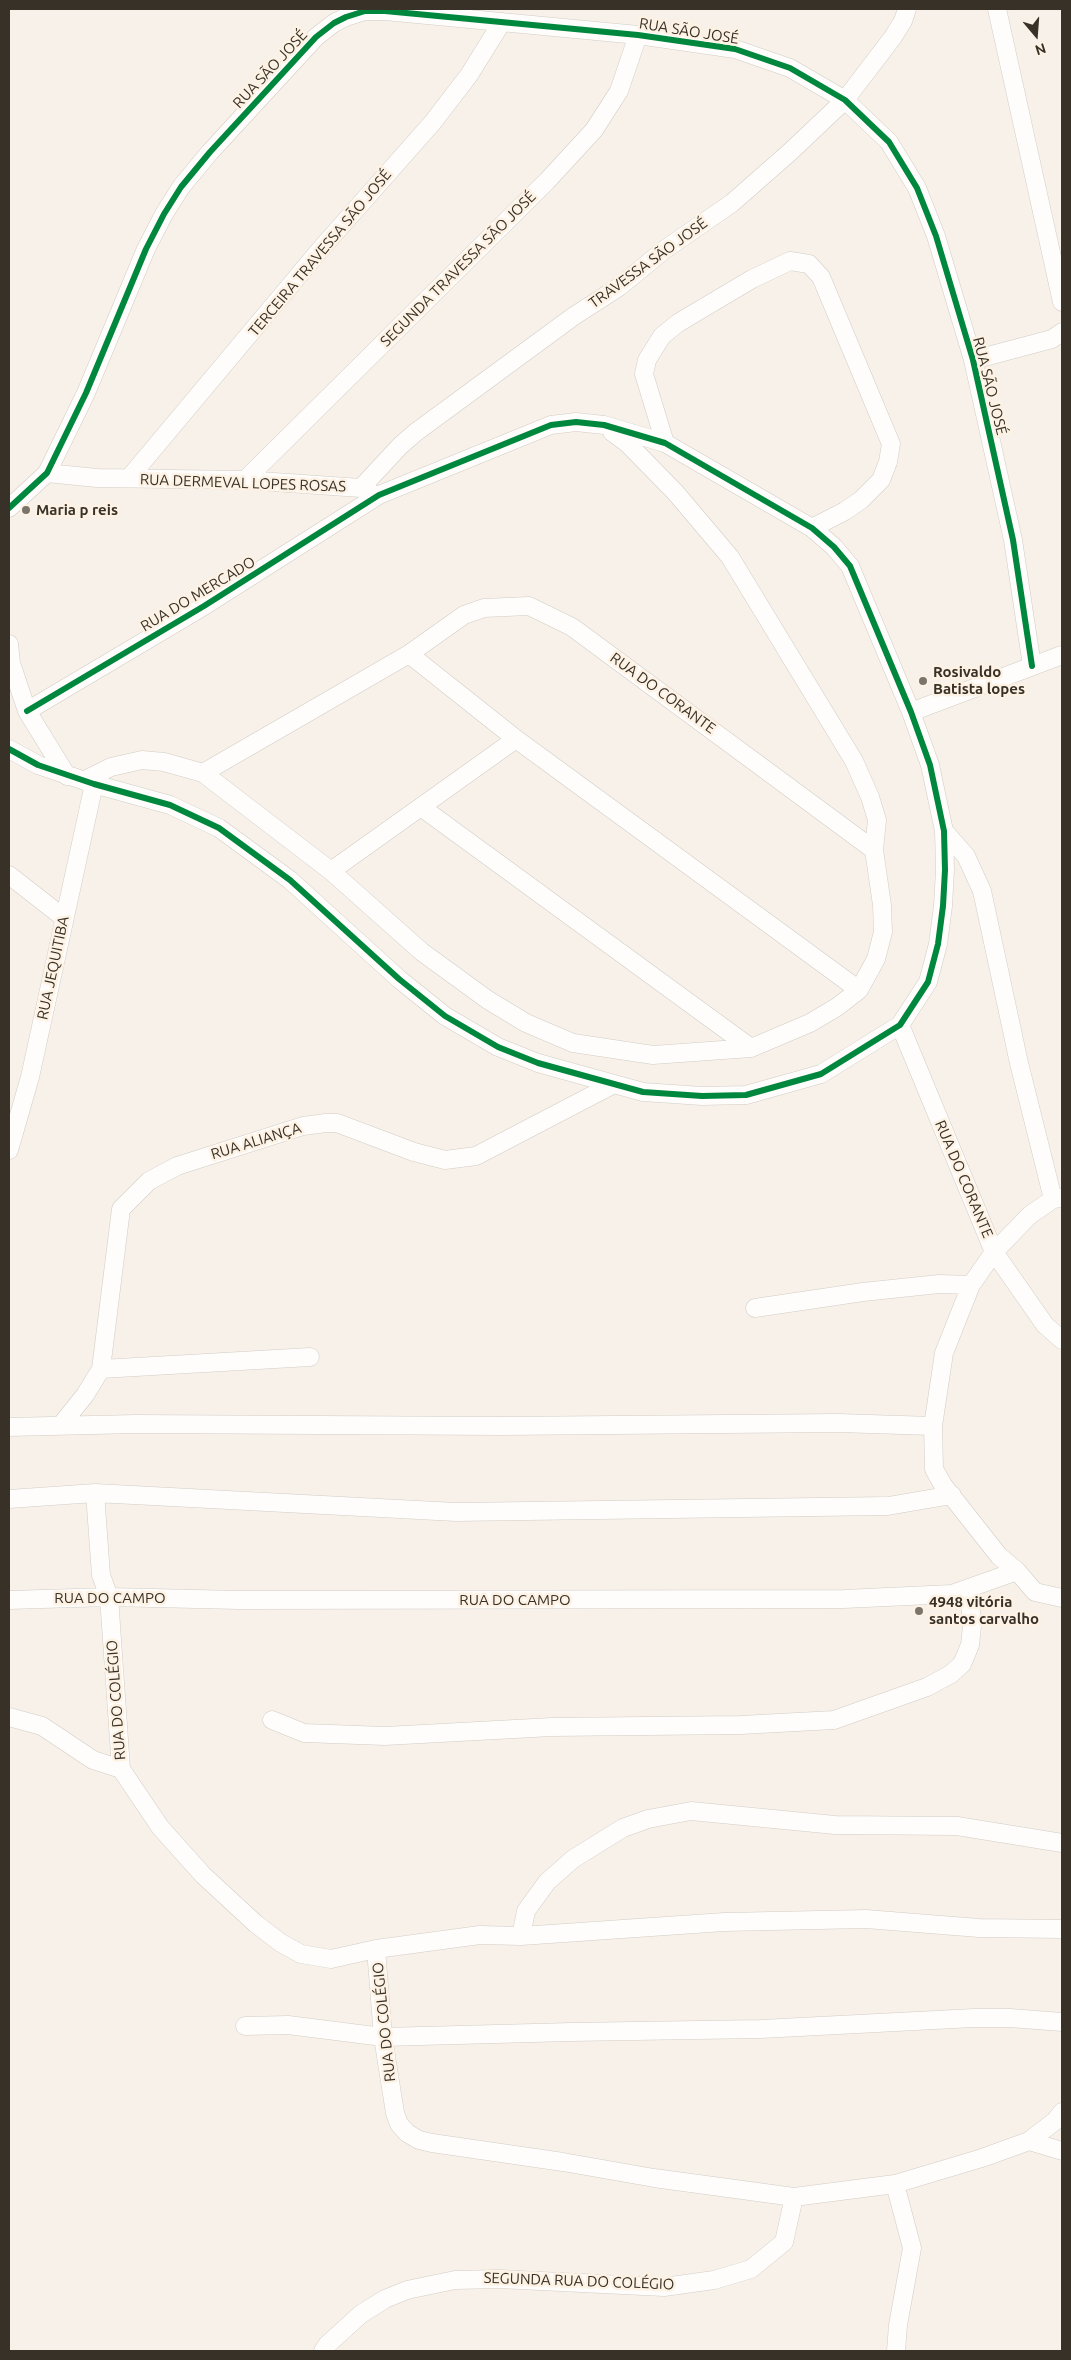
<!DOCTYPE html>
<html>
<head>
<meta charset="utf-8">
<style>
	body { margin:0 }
	#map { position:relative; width:1071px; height:2360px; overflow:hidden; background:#f7f1e9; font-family:Ubuntu,sans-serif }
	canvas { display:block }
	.frame { position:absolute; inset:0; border:10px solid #383127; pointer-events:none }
	.north { position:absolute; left:1011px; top:10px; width:50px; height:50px; -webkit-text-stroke:4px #fdf2e3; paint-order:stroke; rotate:162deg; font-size:14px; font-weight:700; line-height:20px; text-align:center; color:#383127 }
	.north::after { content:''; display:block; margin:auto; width:18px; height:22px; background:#383127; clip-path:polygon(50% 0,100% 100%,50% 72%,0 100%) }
</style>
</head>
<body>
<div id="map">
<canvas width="1071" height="2360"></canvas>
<div class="frame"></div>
<div class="north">N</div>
</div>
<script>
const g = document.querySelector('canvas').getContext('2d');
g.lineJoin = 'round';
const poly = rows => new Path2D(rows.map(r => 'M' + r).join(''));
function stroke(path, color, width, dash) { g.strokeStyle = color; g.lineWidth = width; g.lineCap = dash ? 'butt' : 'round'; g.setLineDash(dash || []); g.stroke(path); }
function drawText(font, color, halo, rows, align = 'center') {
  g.font = font + ' Ubuntu,sans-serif'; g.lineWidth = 5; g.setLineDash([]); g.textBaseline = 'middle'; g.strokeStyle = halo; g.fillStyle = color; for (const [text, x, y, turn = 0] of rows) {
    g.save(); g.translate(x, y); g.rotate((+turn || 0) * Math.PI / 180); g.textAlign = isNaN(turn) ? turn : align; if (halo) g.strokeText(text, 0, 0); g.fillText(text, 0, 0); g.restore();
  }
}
const minor = poly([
	[997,9,1062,302],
	[973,360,1052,339,1062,332],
	[665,443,644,374,647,360,662,336,678,323,752,279,790,261,809,264,821,277,891,444,888,462,881,480,861,500,845,511,812,528],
	[47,473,97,478,245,480,361,488,370,492],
	[129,478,319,251,433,122,469,75,502,22],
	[245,480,547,181,594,130,619,91,638,35],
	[361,488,400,446,416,432,574,316,619,287,664,250,732,203,790,152,845,100,893,37,903,21,907,9],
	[9,508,47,473,86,393,146,249,164,214,181,187,210,152,316,37,334,23,346,17,365,11,385,11,638,35,735,49,790,68,845,100,889,142,917,188,936,236,973,360,1013,540,1032,666],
	[9,644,11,663,27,711,67,776],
	[409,654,516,739,859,990],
	[911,712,1062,655],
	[9,749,38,765,94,784,170,805,219,828,290,880,399,979,445,1016,498,1047,538,1063,643,1092,702,1096,746,1095,821,1074,900,1025,928,982,938,944,943,906,945,870,944,831,930,765,911,712,850,566,834,547,812,528,665,443,604,425,576,422,551,425,379,495,204,606,27,711],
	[203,773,409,654,464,615,484,608,529,606,572,627,874,850],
	[85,780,111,767,142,760,164,762,203,773,331,871,422,952,488,1000,526,1023,573,1043,653,1055,751,1048,810,1023,837,1007,859,990,876,959,883,932,882,905,874,850,877,820,870,797,854,761,730,557,675,492,627,443,612,432],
	[421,807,751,1048],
	[944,831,966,856,982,891,1019,1063,1053,1199],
	[331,871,516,739],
	[9,875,64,918],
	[900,1025,994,1252,1045,1325,1062,1340],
	[9,1150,30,1077,94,784],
	[1062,1198,1053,1199,1030,1215,994,1252,971,1285,944,1353,933,1426,934,1469,943,1485,999,1556,1017,1571,1035,1592,1062,1598],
	[755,1308,863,1292,939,1284,971,1285],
	[101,1369,310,1357],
	[61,1425,85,1395,101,1369,121,1209,149,1181,177,1166,303,1126,326,1123,337,1123,414,1152,445,1160,476,1156,614,1084],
	[9,1427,135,1424,502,1426,838,1423,933,1426],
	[95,1493,101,1575,109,1597,121,1769,160,1827,203,1875,256,1924,281,1943,301,1954,331,1959,376,1949,383,2037,395,2113,399,2124,407,2133,419,2140,432,2143,563,2162,654,2178,794,2197],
	[9,1499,95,1493,456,1512,888,1506,952,1495],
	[9,1600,109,1597,239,1600,844,1599,952,1594,1017,1571],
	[9,1717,42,1726,93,1760,121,1769],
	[272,1720,304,1733,385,1736,552,1727,741,1725,834,1720,927,1687,951,1674,962,1664,970,1645,972,1626,969,1588],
	[521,1936,526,1911,547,1882,573,1859,623,1828,648,1819,691,1811,835,1825,957,1826,1062,1843],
	[376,1949,480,1935,521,1936,724,1922,866,1919,979,1928,1062,1929],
	[245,2026,288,2025,383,2037,571,2032,761,2029,974,2018,1010,2018,1062,2022],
	[1029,2141,1062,2151],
	[895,2184,912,2248,898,2325,896,2351],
	[323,2351,327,2345,361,2314,385,2299,407,2290,455,2280,499,2279,664,2287,714,2280,751,2269,784,2242,794,2197,895,2184,982,2158,1029,2141,1055,2121,1062,2112]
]);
const cycleway = poly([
	[9,508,47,473,86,393,146,249,164,214,181,187,210,152,316,37,334,23,346,17,365,11,385,11,638,35,735,49,790,68,845,100,889,142,917,188,936,236,973,360,1013,540,1032,666],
	[9,749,38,765,94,784,170,805,219,828,290,880,399,979,445,1016,498,1047,538,1063,643,1092,702,1096,746,1095,821,1074,900,1025,928,982,938,944,943,906,945,870,944,831,930,765,911,712,850,566,834,547,812,528,665,443,604,425,576,422,551,425,379,495,204,606,27,711]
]);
const markers = [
	[26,510,5,"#7b746b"],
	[923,681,5,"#7b746b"],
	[919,1611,5,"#7b746b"]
];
const streetNames = [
	["RUA SÃO JOSÉ",689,31,9],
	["RUA SÃO JOSÉ",270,69,-47],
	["TERCEIRA TRAVESSA SÃO JOSÉ",320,253,-50],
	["TRAVESSA SÃO JOSÉ",648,263,-36],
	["SEGUNDA TRAVESSA SÃO JOSÉ",458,269,-45],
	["RUA SÃO JOSÉ",990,386,76],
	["RUA DERMEVAL LOPES ROSAS",243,483,2],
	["RUA DO MERCADO",198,594,-31],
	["RUA DO CORANTE",663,693,36],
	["RUA JEQUITIBA",53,968,-78],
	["RUA ALIANÇA",256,1141,-17],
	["RUA DO CORANTE",964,1179,67],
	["RUA DO CAMPO",110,1598],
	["RUA DO CAMPO",515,1600],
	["RUA DO COLÉGIO",116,1700,-94],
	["RUA DO COLÉGIO",384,2022,-96],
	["SEGUNDA RUA DO COLÉGIO",579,2281,2]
];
const poiNames = [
	["Maria p reis",36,510],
	["Rosivaldo",933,672],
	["Batista lopes",933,689],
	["4948 vitória",929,1602],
	["santos carvalho",929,1619]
];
stroke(minor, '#d2ccc4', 19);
stroke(minor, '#fefdfc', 18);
stroke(cycleway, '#00873e', 6);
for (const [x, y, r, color] of markers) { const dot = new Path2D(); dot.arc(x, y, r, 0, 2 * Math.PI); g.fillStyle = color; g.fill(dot); stroke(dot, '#fdf2e3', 2); }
drawText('15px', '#383127', '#fdf2e3', streetNames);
drawText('bold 15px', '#383127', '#fdf2e3', poiNames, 'left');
</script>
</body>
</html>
